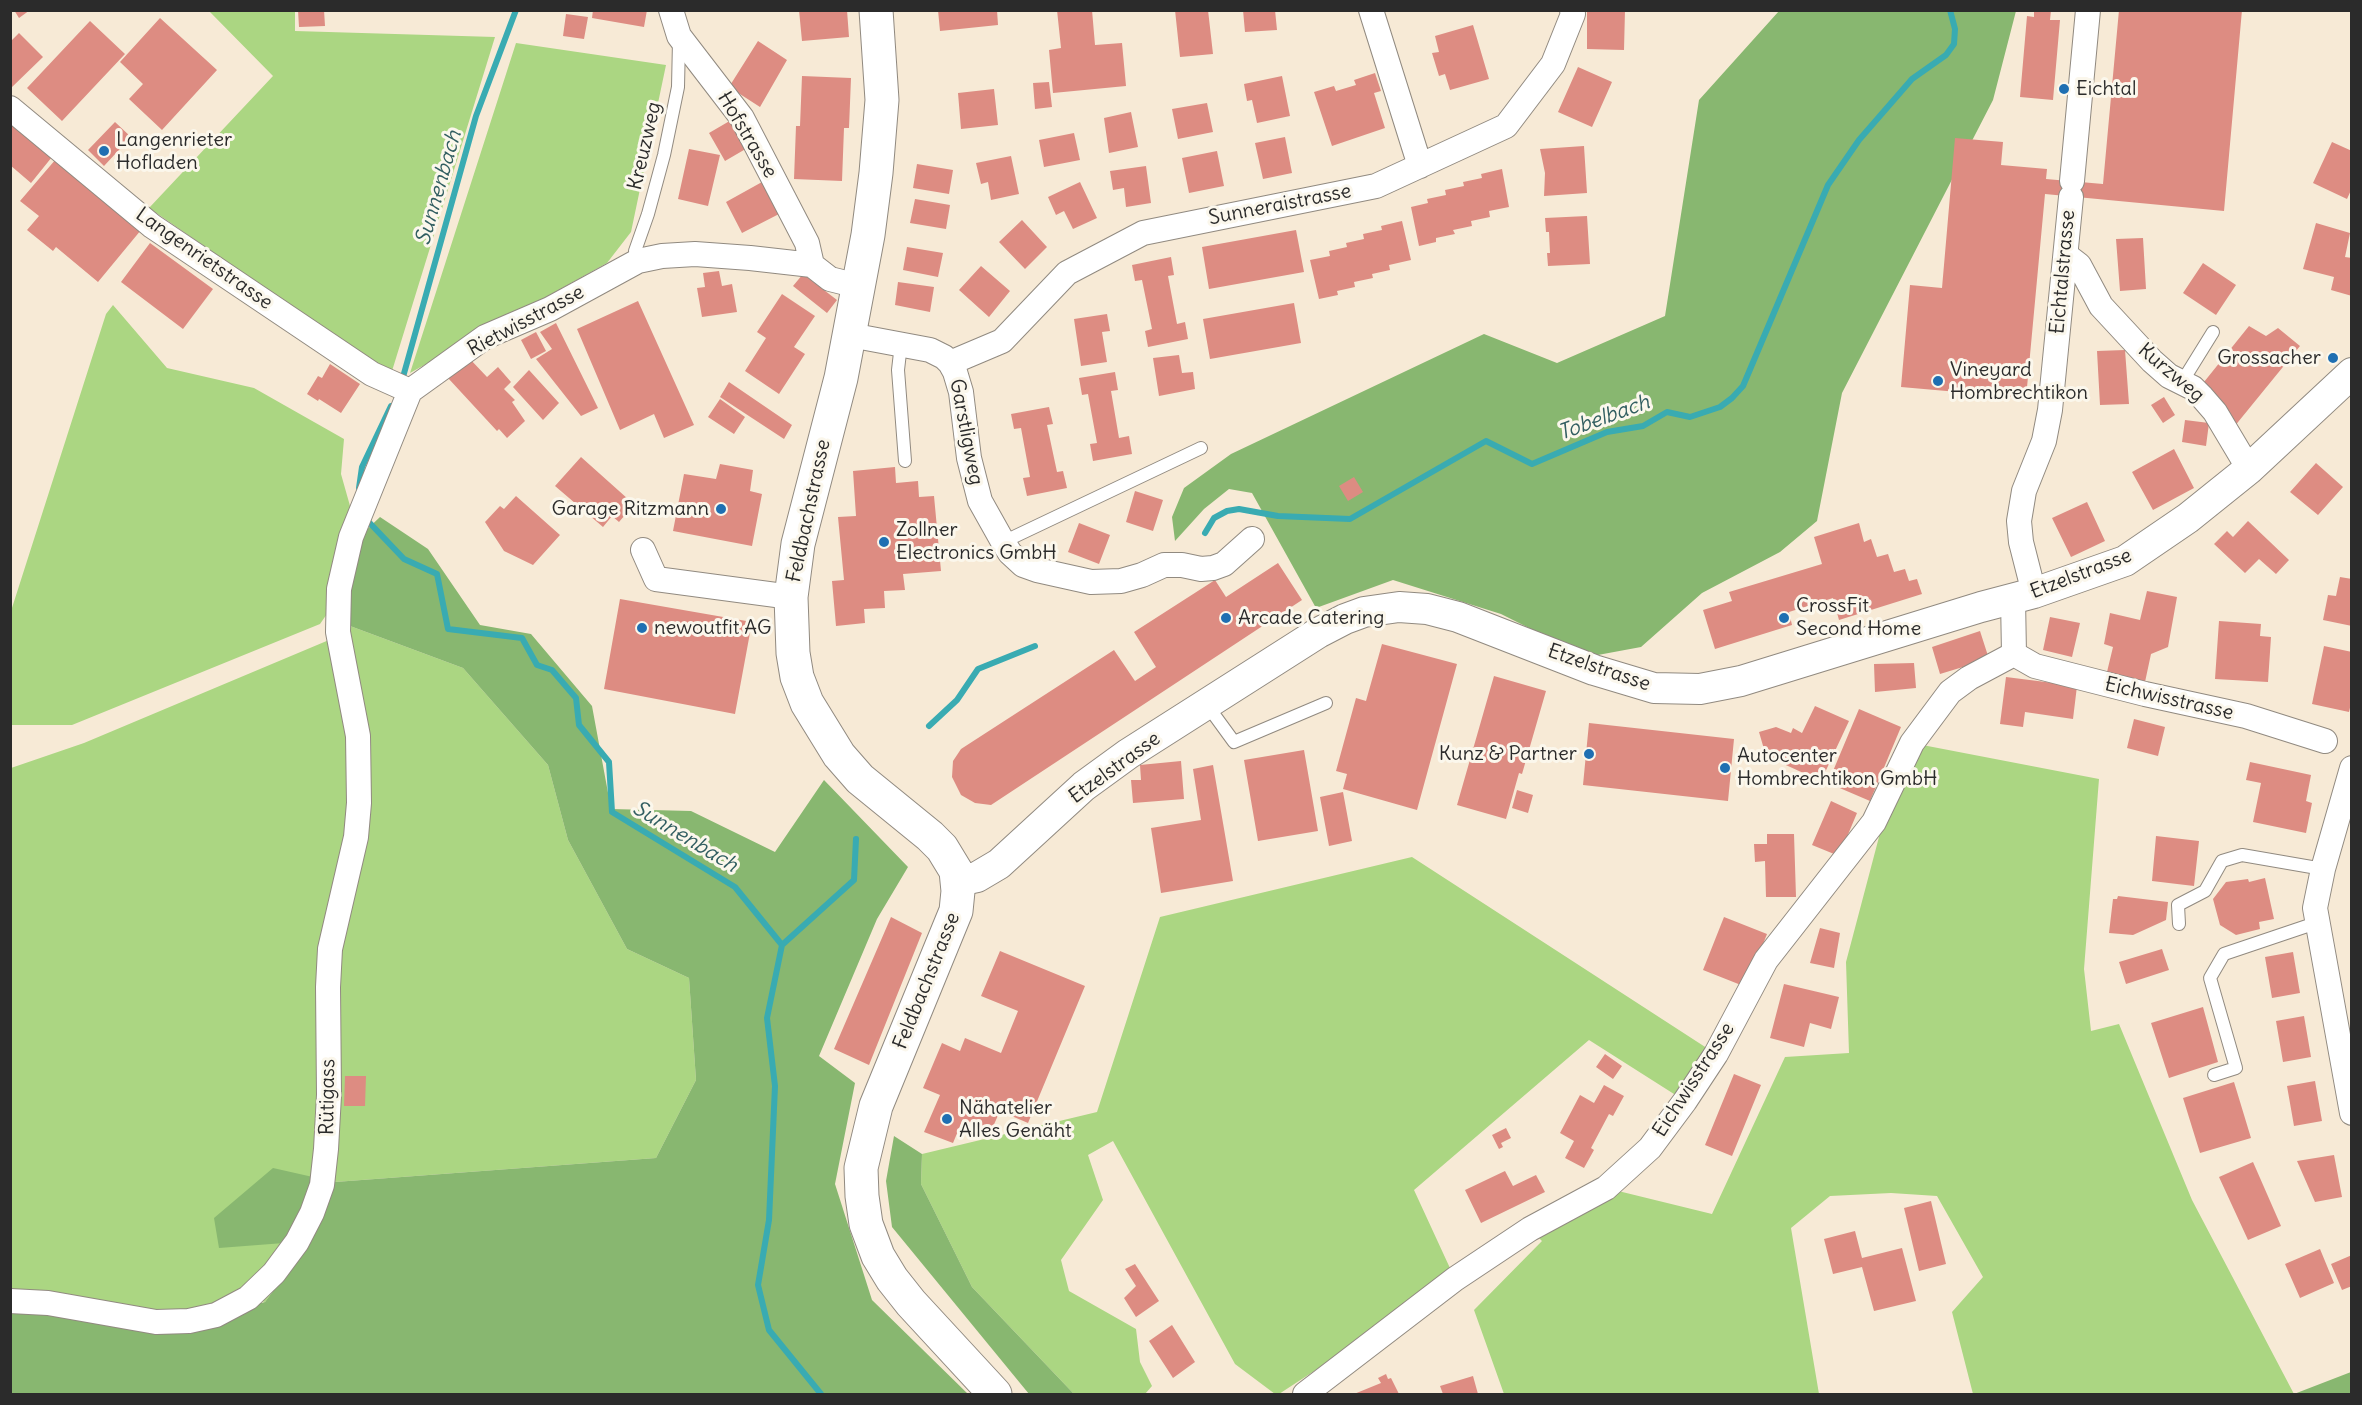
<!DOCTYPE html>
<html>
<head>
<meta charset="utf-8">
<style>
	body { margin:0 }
	#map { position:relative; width:2362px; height:1405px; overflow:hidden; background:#f7ead6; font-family:Delius,sans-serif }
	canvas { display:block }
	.frame { position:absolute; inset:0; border:12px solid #2b2b2b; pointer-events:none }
</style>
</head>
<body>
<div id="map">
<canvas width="2362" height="1405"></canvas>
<div class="frame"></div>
</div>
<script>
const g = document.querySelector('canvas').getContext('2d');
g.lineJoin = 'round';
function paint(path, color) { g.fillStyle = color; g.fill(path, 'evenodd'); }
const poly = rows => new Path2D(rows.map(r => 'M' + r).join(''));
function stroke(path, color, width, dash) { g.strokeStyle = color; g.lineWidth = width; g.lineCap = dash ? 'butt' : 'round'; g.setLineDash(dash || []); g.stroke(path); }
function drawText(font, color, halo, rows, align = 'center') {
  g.font = font + ' Delius,sans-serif'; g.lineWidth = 6; g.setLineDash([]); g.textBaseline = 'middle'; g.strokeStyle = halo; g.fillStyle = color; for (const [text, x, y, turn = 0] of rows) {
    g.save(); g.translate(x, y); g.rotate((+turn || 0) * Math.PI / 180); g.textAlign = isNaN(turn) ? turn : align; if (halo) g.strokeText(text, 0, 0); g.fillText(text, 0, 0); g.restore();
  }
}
const green = poly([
	[209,11,295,11,295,31,495,37,392,371,381,368,149,208,273,76],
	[516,43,666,65,631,232,607,263,410,373],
	[113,305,167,368,254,388,344,439,341,474,352,513,329,611,320,624,72,725,11,725,11,611,106,314],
	[342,623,463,668,548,765,568,840,627,949,689,978,696,1080,656,1158,335,1182,333,998,363,832],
	[329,640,355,757,311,1241,265,1302,248,1298,203,1319,11,1291,11,768,84,743],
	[1912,743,2099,779,2084,969,2091,1031,2119,1024,2192,1200,2294,1394,1973,1394,1952,1312,1983,1277,1937,1196,1891,1193,1830,1196,1791,1228,1819,1394,1504,1394,1474,1310,1542,1241,1530,1229,1606,1188,1712,1214,1785,1057,1849,1053,1846,962,1879,837,1874,822],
	[1412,857,1716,1054,1685,1101,1589,1040,1414,1190,1455,1279,1279,1394,1275,1394,1235,1364,1113,1141,1088,1155,1103,1200,1061,1260,1069,1291,1136,1329,1140,1362,1152,1386,1145,1394,1074,1394,972,1287,921,1184,922,1154,1097,1112,1160,917]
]);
const forest = poly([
	[1779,11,2016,11,1993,100,1842,393,1817,521,1780,552,1702,593,1641,647,1587,657,1501,614,1393,580,1316,608,1252,493,1229,489,1204,509,1175,541,1172,517,1184,488,1231,454,1484,334,1557,363,1665,316,1699,100],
	[380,517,428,549,480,625,531,634,592,706,611,809,691,811,775,852,824,780,908,867,877,919,819,1056,855,1083,835,1184,872,1300,968,1394,11,1394,10,1312,189,1321,265,1302,310,1241,219,1248,214,1218,273,1168,335,1182,656,1158,696,1080,689,978,627,949,568,840,548,765,463,668,342,623,360,536],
	[894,1136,922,1154,921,1184,972,1287,1074,1394,1029,1394,892,1227,886,1181],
	[2351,1372,2351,1394,2291,1394,2294,1394]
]);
const stream = poly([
	[403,377,476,116,516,10],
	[359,488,362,467,391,406],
	[365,518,404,559,437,574,448,629,522,638,537,665,552,670,576,698,579,725,609,762,612,812,735,887,782,945,767,1018,775,1086,769,1220,758,1285,769,1330,821,1394],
	[1205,533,1214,518,1227,511,1239,509,1278,516,1350,519,1486,441,1532,464,1607,432,1643,426,1667,412,1690,417,1720,407,1732,398,1743,386,1828,185,1859,140,1912,79,1946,55,1954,44,1955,29,1950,10],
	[929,726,957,700,978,669,1035,646],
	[782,945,854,880,856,839]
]);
const building = poly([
	[14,10,30,10,19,18],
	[298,10,324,10,325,26,299,27],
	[593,10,647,10,644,27,592,18],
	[799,10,847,10,849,37,802,41],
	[938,10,997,10,998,25,940,31],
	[1057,10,1092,10,1095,45,1122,43,1126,86,1053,93,1049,50,1061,48],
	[1175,10,1208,10,1213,54,1180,57],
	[1243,10,1275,10,1277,30,1245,32],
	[1587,10,1625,10,1624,50,1587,49],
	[2034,10,2051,10,2050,20,2060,20,2053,100,2020,97,2027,16,2034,17],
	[2119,10,2242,10,2224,211,2045,194,2026,398,1901,387,1910,285,1942,288,1955,138,2003,142,2001,165,2047,169,2046,179,2103,184],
	[566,14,588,17,584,39,563,36],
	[160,18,217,70,162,130,129,99,143,84,120,62],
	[90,21,125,54,62,121,27,88],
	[1473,25,1489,79,1450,90,1445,74,1439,76,1432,53,1439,52,1435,36],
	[19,33,43,57,10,89,10,42],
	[758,41,787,60,760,107,729,87],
	[1578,67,1612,82,1592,127,1558,112],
	[1375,73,1381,91,1374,93,1385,128,1332,146,1314,92,1334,86,1336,91,1356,85,1354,80],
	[802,76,851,78,849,128,844,128,842,181,794,179,796,126,800,126],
	[1282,76,1290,116,1257,123,1252,100,1247,101,1244,84],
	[1049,82,1052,107,1035,109,1033,83],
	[994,89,998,125,961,129,958,93],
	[1207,103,1213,132,1178,139,1172,109],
	[1131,112,1138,147,1109,153,1104,118],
	[10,113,56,152,31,183,10,165],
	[733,119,749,147,725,161,709,133],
	[115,122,131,137,104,166,88,150],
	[1074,133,1080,160,1044,167,1039,140],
	[1285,137,1292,173,1263,179,1255,143],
	[2332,142,2352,151,2352,188,2347,199,2313,183],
	[1584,146,1587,193,1544,196,1545,173,1540,149],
	[689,149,720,155,708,206,678,199],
	[1217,151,1224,186,1189,193,1182,158],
	[1011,156,1019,194,991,200,988,182,981,184,976,163],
	[56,159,141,230,98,282,56,247,53,251,27,230,39,216,20,201],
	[917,164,953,170,949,194,913,188],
	[1146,166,1151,203,1126,207,1124,188,1113,190,1110,171],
	[1502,169,1509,207,1489,211,1490,217,1471,221,1472,226,1453,230,1455,234,1436,238,1436,242,1419,246,1411,207,1428,203,1427,199,1446,195,1445,190,1464,186,1463,182,1482,178,1481,174],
	[762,182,779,214,742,233,726,202],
	[1080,182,1097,218,1073,229,1064,211,1056,215,1048,197],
	[915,199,950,205,946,229,910,223],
	[1587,216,1590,264,1548,266,1547,253,1550,253,1549,232,1546,232,1545,218],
	[1022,220,1047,247,1025,269,999,242],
	[1402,221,1411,260,1389,265,1390,270,1372,274,1373,278,1354,282,1355,287,1337,291,1338,295,1319,299,1310,260,1330,256,1329,251,1347,247,1346,243,1364,239,1363,234,1382,230,1381,226],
	[2316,223,2350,233,2345,257,2352,258,2352,296,2331,290,2334,277,2303,269],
	[1296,230,1304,272,1209,289,1202,247],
	[2143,238,2146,289,2120,291,2116,239],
	[150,243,213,289,183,329,121,282],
	[907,247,943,253,938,277,903,270],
	[1171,257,1174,275,1168,276,1177,324,1185,322,1188,339,1148,347,1145,331,1152,329,1142,280,1135,281,1132,265],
	[2203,263,2236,285,2216,315,2183,293],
	[981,266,1010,291,989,317,959,290],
	[719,271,722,286,732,284,737,312,702,317,697,288,705,287,703,273],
	[803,274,837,300,827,313,793,286],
	[898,282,934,287,930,312,895,305],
	[782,294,815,316,794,347,805,354,779,394,745,371,766,338,757,332],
	[638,301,694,425,664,438,654,414,620,430,577,329],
	[1294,303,1301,343,1210,359,1203,319],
	[1107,314,1110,331,1102,332,1107,362,1081,366,1074,319],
	[556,323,598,408,581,416,536,359,552,349,540,332],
	[2249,326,2266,336,2278,328,2300,346,2234,427,2204,382],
	[536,332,546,351,531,359,521,340],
	[2125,350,2129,404,2100,405,2097,351],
	[1179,355,1182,373,1193,372,1195,389,1159,396,1153,358],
	[469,358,487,377,498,367,511,382,504,389,515,400,512,402,525,421,507,438,499,429,497,431,448,378],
	[330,364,360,384,341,413,319,399,318,401,307,394,318,376,322,378],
	[529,370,559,403,543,420,513,387],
	[1115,372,1118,390,1111,391,1119,438,1129,436,1132,454,1093,461,1090,444,1097,443,1088,394,1082,395,1079,378],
	[729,382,792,425,784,439,720,397],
	[2164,397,2175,415,2163,423,2151,405],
	[720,399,745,417,734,434,708,417],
	[1049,407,1053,424,1047,425,1057,472,1063,471,1067,488,1027,496,1023,478,1030,477,1021,428,1014,429,1011,414],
	[2185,420,2209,423,2206,446,2182,442],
	[2174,449,2194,488,2153,510,2132,472],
	[581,457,628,499,624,504,630,509,619,522,612,516,603,527,555,486],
	[2316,463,2343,487,2318,515,2290,492],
	[720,464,753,470,750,491,762,494,752,546,673,531,684,474,716,479],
	[895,467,896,483,918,481,919,497,934,496,941,571,903,574,905,590,884,591,885,608,864,609,865,623,836,626,832,581,844,580,838,517,856,516,853,471],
	[1354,477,1363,492,1348,501,1339,486],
	[1135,491,1163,500,1153,531,1126,522],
	[516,496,560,535,533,565,504,551,485,522,500,506,504,509],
	[2087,502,2105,541,2071,557,2052,518],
	[2248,521,2289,560,2276,574,2259,559,2245,573,2214,544,2227,531,2233,537],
	[1079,523,1110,535,1099,564,1068,552],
	[1859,523,1864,542,1871,539,1877,557,1888,554,1894,572,1905,569,1909,581,1917,579,1922,594,1839,620,1833,598,1789,612,1792,625,1715,649,1703,610,1732,601,1729,592,1822,564,1814,537],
	[1278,563,1302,600,991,805,975,803,961,795,952,777,953,761,961,749,1114,650,1135,681,1156,667,1134,632,1215,580,1226,597],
	[2340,577,2352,579,2352,626,2323,620,2328,595,2336,596],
	[2147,591,2177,597,2168,647,2151,654,2145,682,2107,672,2113,647,2104,644,2110,613,2140,620],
	[620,599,752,622,735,714,604,689],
	[2050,617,2080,623,2072,657,2043,650],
	[2219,621,2261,624,2260,636,2271,637,2268,682,2215,679],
	[1980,631,1989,659,1940,674,1932,647],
	[1382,644,1457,664,1417,810,1343,789,1347,774,1336,771,1356,698,1366,701],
	[2324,646,2352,652,2352,699,2349,712,2312,704],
	[1914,663,1916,688,1875,692,1874,664],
	[1494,676,1546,691,1522,774,1519,773,1506,819,1457,805],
	[2006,677,2077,686,2073,719,2025,712,2023,727,2000,724],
	[1815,706,1849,721,1821,781,1766,756,1759,732,1776,727,1791,733,1793,728,1802,733],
	[1859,709,1901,727,1870,801,1828,783],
	[2134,719,2165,727,2158,756,2127,748],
	[1589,723,1734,739,1728,801,1583,785],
	[1304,750,1318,831,1258,841,1244,760],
	[1181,761,1184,799,1133,803,1131,780,1141,780,1140,765],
	[2250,762,2311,775,2306,801,2312,803,2306,833,2253,822,2261,783,2246,780],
	[1213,765,1233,881,1161,893,1151,828,1201,820,1193,769],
	[1517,790,1533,795,1528,813,1512,808],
	[1343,792,1352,841,1329,846,1320,797],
	[1831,801,1857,813,1839,856,1812,845],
	[1767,834,1794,834,1796,897,1766,897,1765,861,1755,862,1754,844,1767,844],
	[2156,836,2199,841,2194,886,2152,881],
	[2265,878,2274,919,2259,922,2260,929,2236,935,2220,925,2213,899,2226,882,2248,879,2249,882],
	[2118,896,2168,902,2166,920,2133,935,2109,933,2113,899,2117,899],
	[891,917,922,933,869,1065,834,1049],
	[1724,917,1767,934,1746,987,1703,970],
	[1820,928,1840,933,1834,968,1810,963],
	[2162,949,2169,970,2126,984,2119,962],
	[1000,951,1085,986,1028,1123,1000,1111,991,1131,963,1119,953,1143,924,1132,940,1095,923,1088,942,1043,960,1051,965,1038,1001,1053,1018,1011,981,996],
	[2293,952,2300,993,2272,998,2265,957],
	[1784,984,1839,997,1831,1029,1810,1023,1804,1047,1770,1038],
	[2203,1007,2218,1062,2169,1078,2151,1023],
	[2304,1016,2311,1057,2283,1062,2276,1021],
	[1605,1054,1622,1066,1613,1079,1596,1067],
	[1734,1074,1761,1085,1732,1156,1705,1145],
	[345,1076,366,1076,365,1106,344,1106],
	[2315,1081,2322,1121,2294,1126,2287,1086],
	[2234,1082,2251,1138,2200,1153,2183,1098],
	[1604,1085,1624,1096,1613,1116,1609,1114,1591,1148,1594,1150,1584,1168,1565,1158,1574,1141,1560,1133,1580,1095,1594,1103],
	[1506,1128,1511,1138,1501,1143,1503,1147,1499,1149,1492,1135],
	[2334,1155,2342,1197,2315,1202,2297,1161],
	[2253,1162,2281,1226,2248,1240,2219,1177],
	[1505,1171,1513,1186,1536,1175,1545,1192,1481,1223,1465,1190],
	[1931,1201,1946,1264,1919,1271,1904,1208],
	[1855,1231,1862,1258,1902,1248,1916,1301,1874,1311,1862,1267,1833,1274,1824,1239],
	[2320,1249,2334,1283,2300,1298,2285,1264],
	[2352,1255,2352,1286,2342,1290,2331,1264],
	[1135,1264,1159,1301,1136,1317,1124,1298,1136,1286,1125,1269],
	[1172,1325,1195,1362,1173,1378,1149,1341],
	[1386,1374,1388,1379,1391,1378,1399,1394,1354,1394,1381,1383,1378,1378],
	[1473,1376,1478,1394,1443,1394,1440,1386]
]);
const service = poly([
	[638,261,635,251,648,214,664,155,678,87,679,41],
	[901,344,898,370,905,461],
	[2182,382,2213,332],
	[1003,542,1201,448],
	[1207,705,1234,742,1326,703],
	[2179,924,2178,905,2205,891,2222,861,2242,855,2323,869],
	[2214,1075,2236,1068,2210,978,2224,954,2316,923]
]);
const minor = poly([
	[671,10,679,36,742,118,807,243,812,265],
	[1371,10,1420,166],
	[10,108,152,226,372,374,410,391],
	[2072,181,2088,10],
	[2066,255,2079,265,2101,306,2152,361,2169,376,2193,388,2202,397,2215,412,2249,469],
	[850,335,930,350,944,357,950,363,955,372,961,392,969,458,980,501,1003,542,1010,553,1023,565,1037,570,1091,582,1121,581,1142,575,1164,565,1182,565,1201,569,1213,568,1224,564,1252,539],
	[950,363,1002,341,1067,273,1143,233,1376,186,1506,126,1553,64,1573,14,1572,10],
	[643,550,656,579,791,597],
	[2034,593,2021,542,2019,521,2024,491,2044,441,2050,410,2071,197],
	[2013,599,2014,654],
	[2014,654,2035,666,2145,694,2246,716,2325,741],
	[2352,768,2323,869,2315,908,2352,1113],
	[10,1301,48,1303,156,1322,189,1321,216,1315,248,1298,274,1273,297,1242,312,1213,322,1185,326,1149,329,1095,328,987,330,949,356,837,359,803,358,736,338,632,339,589,351,537,410,391,485,337,550,309,638,261,662,256,695,254,750,258,812,265,830,279,858,286],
	[1305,1394,1455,1279,1530,1229,1606,1188,1650,1148,1685,1101,1716,1054,1766,960,1874,822,1912,743,1950,692,1969,678,2014,654]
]);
const tertiary = poly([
	[958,881,977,877,999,864,1084,786,1128,754,1318,633,1345,619,1364,612,1399,607,1427,609,1458,617,1594,670,1654,688,1700,689,1741,681,1981,607,2034,593,2125,561,2188,518,2249,469,2352,373]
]);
const secondary = poly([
	[876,10,882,100,876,173,868,235,841,378,798,544,791,597,793,653,797,677,807,703,839,755,860,779,930,836,942,848,956,871,958,891,956,911,876,1106,861,1168,862,1196,866,1224,878,1256,892,1279,911,1303,995,1394]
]);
const markers = [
	[2064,89,6,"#1f6fb2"],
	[104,151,6,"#1f6fb2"],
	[2333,358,6,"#1f6fb2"],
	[1938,381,6,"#1f6fb2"],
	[721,509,6,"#1f6fb2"],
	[884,542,6,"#1f6fb2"],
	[1226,618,6,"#1f6fb2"],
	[1784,618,6,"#1f6fb2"],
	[642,628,6,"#1f6fb2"],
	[1589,754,6,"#1f6fb2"],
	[1725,768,6,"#1f6fb2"],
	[947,1119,6,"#1f6fb2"]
];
const poiNames = [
	["Eichtal",2076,89],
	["Langenrieter",116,140],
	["Hofladen",116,163],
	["Grossacher",2321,358,"right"],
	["Vineyard",1950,370],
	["Hombrechtikon",1950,393],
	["Garage Ritzmann",709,509,"right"],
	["Zollner",896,530],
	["Electronics GmbH",896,553],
	["CrossFit",1796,606],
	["Second Home",1796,629],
	["Arcade Catering",1238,618],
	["newoutfit AG",654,628],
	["Kunz & Partner",1577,754,"right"],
	["Autocenter",1737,756],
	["Hombrechtikon GmbH",1737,779],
	["Nähatelier",959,1108],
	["Alles Genäht",959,1131]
];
const streetNames = [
	["Hofstrasse",747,135,59],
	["Kreuzweg",645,146,-77],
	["Sunneraistrasse",1280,205,-11],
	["Langenrietstrasse",204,259,35],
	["Eichtalstrasse",2063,272,-85],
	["Rietwisstrasse",526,321,-28],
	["Kurzweg",2171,373,40],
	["Garstligweg",966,432,79],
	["Feldbachstrasse",809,511,-78],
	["Etzelstrasse",2081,574,-21],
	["Etzelstrasse",1599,668,19],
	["Eichwisstrasse",2169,699,13],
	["Etzelstrasse",1115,768,-36],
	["Feldbachstrasse",927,981,-68],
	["Eichwisstrasse",1694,1080,-57],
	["Rütigass",328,1097,-89]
];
const waterNames = [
	["Sunnenbach",439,188,-74],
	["Tobelbach",1604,418,-20],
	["Sunnenbach",685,837,31]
];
paint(green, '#abd682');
paint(forest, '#88b770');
stroke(stream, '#39abb2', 6);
paint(building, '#dd8c82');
stroke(service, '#918a80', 14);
stroke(minor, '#918a80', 26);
stroke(tertiary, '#918a80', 32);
stroke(secondary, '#918a80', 35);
stroke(service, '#fff', 12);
stroke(minor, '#fff', 24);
stroke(tertiary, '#fff', 30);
stroke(secondary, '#fff', 33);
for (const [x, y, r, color] of markers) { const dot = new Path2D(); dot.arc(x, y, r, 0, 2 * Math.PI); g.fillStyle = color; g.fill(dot); stroke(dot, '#fbf7ec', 2); }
drawText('20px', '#2b2b2b', '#fbf7ec', poiNames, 'left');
drawText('20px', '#2b2b2b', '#fbf7ec', streetNames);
drawText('italic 21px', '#315e61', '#fbf7ec', waterNames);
</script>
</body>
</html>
